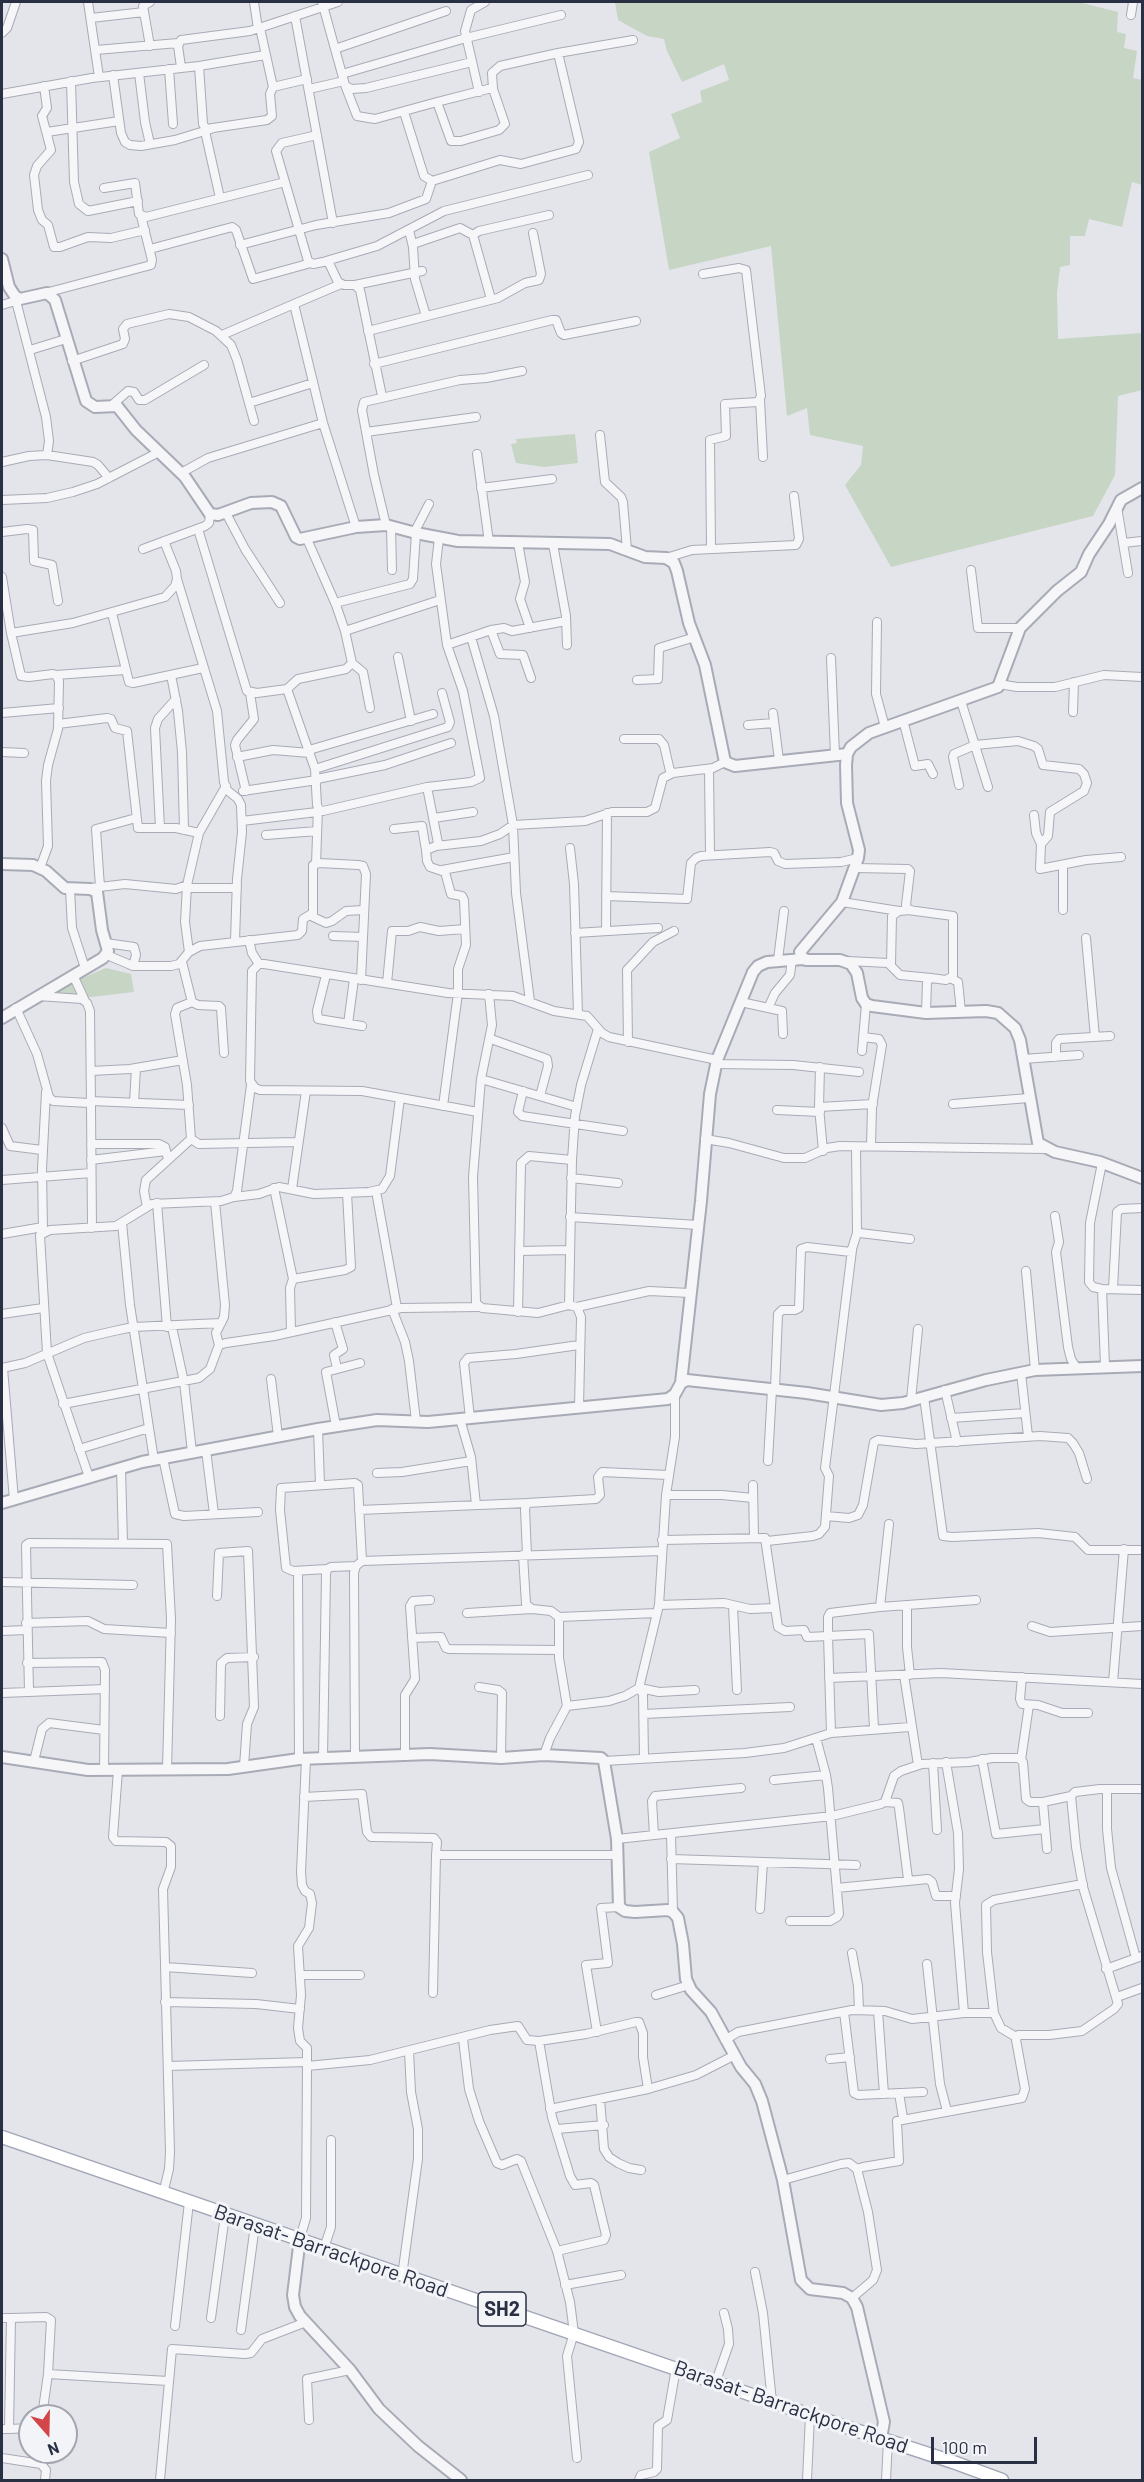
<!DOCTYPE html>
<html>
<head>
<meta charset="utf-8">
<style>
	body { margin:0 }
	#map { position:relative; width:1144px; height:2482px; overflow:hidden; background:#e3e5eb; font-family:Barlow,sans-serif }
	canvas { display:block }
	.frame { position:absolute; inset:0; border:3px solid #2a3044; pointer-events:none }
	.north { position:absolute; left:18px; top:2404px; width:60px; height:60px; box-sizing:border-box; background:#f3f4f8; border:2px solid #a3a6b0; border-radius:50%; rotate:160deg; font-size:16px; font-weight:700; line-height:24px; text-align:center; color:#2a3044 }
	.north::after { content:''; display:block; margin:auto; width:21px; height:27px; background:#d24649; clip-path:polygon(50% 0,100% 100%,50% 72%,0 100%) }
	.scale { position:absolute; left:931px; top:2437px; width:106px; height:27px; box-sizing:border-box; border:3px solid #2a3044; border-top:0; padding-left:8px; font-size:18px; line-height:21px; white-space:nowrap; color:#2a3044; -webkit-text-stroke:4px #f3f4f8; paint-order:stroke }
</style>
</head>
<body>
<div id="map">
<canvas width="1144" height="2482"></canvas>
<div class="frame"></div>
<div class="north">N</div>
<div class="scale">100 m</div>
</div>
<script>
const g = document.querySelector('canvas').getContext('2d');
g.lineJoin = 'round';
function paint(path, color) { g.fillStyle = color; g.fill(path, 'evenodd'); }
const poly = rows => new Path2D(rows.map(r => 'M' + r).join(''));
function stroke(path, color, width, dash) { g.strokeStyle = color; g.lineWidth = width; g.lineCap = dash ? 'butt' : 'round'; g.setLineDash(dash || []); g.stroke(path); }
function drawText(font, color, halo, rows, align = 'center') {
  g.font = font + ' Barlow,sans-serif'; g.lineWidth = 6; g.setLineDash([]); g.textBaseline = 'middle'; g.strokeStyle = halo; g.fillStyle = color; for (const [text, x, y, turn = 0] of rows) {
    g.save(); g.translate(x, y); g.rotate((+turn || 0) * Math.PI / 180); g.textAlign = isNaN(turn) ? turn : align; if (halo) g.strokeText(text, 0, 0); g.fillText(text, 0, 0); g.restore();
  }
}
const green = poly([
	[615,2,1078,2,1118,12,1117,32,1126,34,1124,48,1137,51,1133,78,1142,80,1142,185,1132,182,1122,227,1089,219,1085,236,1070,236,1070,265,1060,267,1057,293,1058,339,1142,333,1142,390,1118,396,1115,475,1093,516,891,567,845,485,861,465,863,446,810,435,807,408,787,416,771,246,669,270,649,152,680,138,671,114,702,102,700,91,729,80,724,64,682,82,667,51,664,39,647,36,618,20],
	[575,434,578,463,544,467,516,463,511,444,517,443,516,439],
	[106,968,131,974,134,992,82,998,54,994,59,988]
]);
const minor = poly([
	[88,2,99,77],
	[254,2,258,29],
	[322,2,345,85,357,116,375,119,437,102,488,89,493,89,505,124,499,130,461,141,451,141,437,102],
	[1131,15,1133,2],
	[295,16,333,223],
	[91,18,144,12],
	[260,28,273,87],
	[2,33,7,28,16,2],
	[150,46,143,6,150,2],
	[335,49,446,11],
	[96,50,178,43],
	[199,66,203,124,206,129,267,120,272,116,270,94,273,87,307,79],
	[181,67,178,46,181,40,250,31,338,2],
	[169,69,173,124],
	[139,73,145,122,150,144],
	[342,74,466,38,561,15],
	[113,75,121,133,125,142,130,145,141,146,175,140,211,129],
	[71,81,74,182,79,204,88,211,138,201],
	[44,86,47,108,42,116,51,150,37,166,34,175,38,210,42,220,48,225,54,247,60,247,88,237,111,238,145,230],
	[346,86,351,89,366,88,472,62],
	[309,89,344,81],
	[493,89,492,73,500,66,558,53,633,40],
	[479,92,465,31,471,10,485,2],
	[2,94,92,78,199,66,265,55],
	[404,112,424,176,432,181,500,160,521,164,576,149,579,142,558,53],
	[205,131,220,198],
	[47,132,119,121],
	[317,135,282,143,276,151,308,261,313,264,328,261,338,282,344,285,355,285,360,290,382,396],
	[104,188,135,183,139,214,146,217,285,182],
	[409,230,413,247,415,279,426,316],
	[413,244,460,228,473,235],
	[240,245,316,225,389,213,426,199,432,181],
	[150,249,232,227,236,230,253,279,311,263],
	[326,261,377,246,444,211,588,175],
	[703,274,739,268,746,270,761,396,758,402,725,404,726,436,710,440,711,549],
	[341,284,294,304,323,423,356,527],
	[355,285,422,271],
	[45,293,151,265,152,260,141,216],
	[491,299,473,235,479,231,549,215],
	[16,301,46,417,49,441,47,455],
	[2,305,18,300],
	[368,331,498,298,525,283,539,280,541,274,533,233],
	[222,335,294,304],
	[30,350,66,339],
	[72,361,123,344,125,339,123,329,127,324,169,314,189,317,216,331,231,345,237,360,254,421],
	[374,364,552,320,556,320,561,333,564,335,636,321],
	[760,400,763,457],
	[249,403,313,383],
	[112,405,128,391,134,392,139,400,145,400,204,365],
	[366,432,476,417],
	[600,435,605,482,621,497,623,502,627,550],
	[477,454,489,542],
	[2,462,29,456,47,455,93,462,98,465,109,478],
	[181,473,208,458,323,423],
	[481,488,552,479],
	[2,500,47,498,73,492,97,484,159,452],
	[1117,507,1128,573],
	[226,513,245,549,280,603],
	[386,525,374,475,362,410,364,402,460,380,486,378,522,371],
	[391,526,392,570],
	[198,529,247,691,257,693,287,689],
	[2,532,27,529,33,530,34,561,52,565,58,601],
	[414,533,429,504],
	[307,539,336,605,345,631,352,663,346,669,298,679,287,689,315,769,317,805,319,810,323,811,427,787,471,782,480,778,463,691,447,645,436,564,439,538],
	[518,543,525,582,520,599,530,628],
	[1123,543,1142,541],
	[553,544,566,616,567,645],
	[143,549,205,526,209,523,210,514],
	[666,558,692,550,796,545,799,539,794,496],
	[971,570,978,628,1020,628],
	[2,577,11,633,21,676,29,677,53,674,56,675,59,681,58,729,48,765,46,781,48,846,40,868],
	[177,579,217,711,224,782,227,790,238,799,241,805,242,832,237,879,235,941],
	[335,603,410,584,413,579,416,533],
	[112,613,129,682,133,683,203,668],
	[877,622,876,694,885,727],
	[491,630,504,628,512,631,566,621],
	[345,631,440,600],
	[11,633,73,623,165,597,175,586,177,579,176,571,164,541],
	[471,637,494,716,513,825,516,893,530,1001],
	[447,645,491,630,500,654,523,655,531,678],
	[398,657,411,721],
	[831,658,835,755],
	[352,663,363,672,370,708],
	[56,675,125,670],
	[171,675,178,711,182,752,184,830],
	[637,680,658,679,659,648,695,637],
	[999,684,1017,687,1055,687,1104,675,1142,677],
	[961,701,988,787],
	[1073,712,1074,682],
	[2,713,59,708],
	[773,713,779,760],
	[903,720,915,766,928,764,933,774],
	[58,724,107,718,111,719,115,728,127,731,138,828,176,828,199,833],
	[748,725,774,723],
	[624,739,659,739,664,745,670,771,673,773,713,768,725,762],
	[309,750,433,714],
	[2,752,24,753],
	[237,757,273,750,310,753],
	[315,769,448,727,450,722,442,693],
	[709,769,710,855],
	[317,779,385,765,451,743],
	[959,785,953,757,954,754,975,745,1018,741,1034,746,1038,749,1043,765,1079,769,1084,774,1087,783,1084,791,1050,812,1048,836,1041,844,1040,869,1086,860,1121,857],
	[427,787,438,843,436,846,426,850,427,861,430,867,445,872,451,894,462,896,464,900,466,945,458,969,458,993,443,1106],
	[243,791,317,780],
	[246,791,235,745,237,740,254,719,250,693],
	[1034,815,1036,833,1041,844],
	[434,818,473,812],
	[242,821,317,812],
	[160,828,155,728,158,719,176,699],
	[394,829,422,826,426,850],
	[266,835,317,831],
	[436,846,481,841,500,834,513,825,585,821,612,812,647,812,655,808,663,778,673,773],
	[570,848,574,884,578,1014],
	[316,864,318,808],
	[855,868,908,869,910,871,906,905,908,910,953,916,953,976,946,980,931,978,927,981,926,1013],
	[442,870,514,857],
	[187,885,185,922,189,952],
	[100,887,96,829,136,818],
	[91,888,125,884,176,889,187,885,199,833,226,786],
	[187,888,237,888],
	[70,889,72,928,85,968],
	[606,896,687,899,691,863,696,858,701,856,770,852,774,853,778,861,785,864,841,862,858,858],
	[842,902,899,911],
	[1063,910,1063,865],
	[311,916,326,923,332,921,346,911,363,910],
	[606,931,607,813],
	[575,933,658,928],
	[333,936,363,937],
	[1086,938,1095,1037],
	[249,940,252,953,259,964],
	[106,943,134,947,136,955,133,966],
	[107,955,133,966,171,966,179,964,189,952,200,946,298,935,302,931,303,919,313,913,313,865,319,863,358,865,363,866,366,874,361,980],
	[778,960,784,911],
	[847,961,888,963,900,975,931,978],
	[182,962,192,1002,198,1005,219,1006,221,1008,224,1053],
	[891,965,892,916,899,911,911,910],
	[73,975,85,1001],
	[326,975,317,1011,318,1019,362,1026],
	[950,978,958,982,961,1012],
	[387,983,392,931,408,931,420,927,439,931,465,929],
	[489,994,492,1025,481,1079,473,1177,476,1303,482,1308,538,1313,569,1305],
	[38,996,82,999,87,1003,90,1011,91,1106],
	[192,1002,177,1008,175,1014,187,1085,191,1139,199,1144,298,1142],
	[741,1002,782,1011,783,1034],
	[16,1008,37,1054,49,1097,53,1101,89,1103,91,1106,92,1228],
	[768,1008,775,993,790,975,792,959],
	[348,1024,354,979],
	[863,1037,879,1039,882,1045,872,1107,871,1146],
	[491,1039,547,1059,548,1066,540,1096],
	[628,1042,627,970,653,942,674,931],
	[862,1051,866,1004],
	[1056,1057,1056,1043,1059,1039,1110,1036],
	[1023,1059,1079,1055],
	[716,1064,793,1065,859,1072],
	[820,1067,819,1107,823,1151],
	[91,1071,130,1069,183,1060],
	[481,1079,577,1107],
	[523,1091,518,1112,522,1116,623,1131],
	[91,1101,189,1105],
	[134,1103,136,1068],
	[953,1104,1029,1098],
	[819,1107,873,1104],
	[777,1110,820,1112],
	[478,1112,362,1091,260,1090,255,1088,250,1081,252,971,259,964,264,964,448,993,513,996,554,1011,587,1016,602,1033,609,1037,717,1060],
	[2,1128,10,1146,42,1150],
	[705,1139,729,1143,784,1158,805,1158,827,1148,840,1146,1046,1149],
	[91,1144,159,1144,165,1147,168,1159],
	[856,1147,857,1233],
	[91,1160,166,1151],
	[1102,1163,1090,1223,1089,1282,1093,1287,1102,1289,1142,1290],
	[571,1178,618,1183],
	[2,1180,91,1173],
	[274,1188,293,1279],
	[292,1189,306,1091],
	[376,1191,397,1308],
	[234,1197,259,1194,279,1187,314,1194,369,1192,382,1189,390,1176,400,1098],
	[215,1202,225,1305,224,1317,216,1333,219,1345],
	[157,1203,167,1327],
	[147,1207,144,1191,146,1180,191,1139],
	[1055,1216,1059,1242,1056,1252,1068,1347,1071,1359,1076,1367],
	[570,1217,698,1225],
	[122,1223,130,1305,154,1460],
	[43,1231,42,1169,46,1092],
	[2,1234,43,1227],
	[519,1251,569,1250],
	[1026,1271,1035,1370],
	[1102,1289,1105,1366],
	[1113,1289,1117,1212,1121,1209,1142,1208],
	[577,1307,649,1291,690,1293],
	[392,1309,405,1342,409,1361,416,1421],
	[518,1312,521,1163,529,1156,572,1160],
	[2,1314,43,1308],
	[335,1322,343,1349,334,1355,337,1368],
	[172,1327,184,1382,192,1452],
	[291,1332,290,1288,293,1279,345,1270,351,1267,347,1193],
	[2,1368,25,1363,84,1338,114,1331,133,1327,221,1323],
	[3,1368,14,1500],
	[1021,1373,1028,1436],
	[271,1379,278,1436],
	[775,1389,778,1314,782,1310,795,1310,799,1308,801,1249,807,1247,851,1252,857,1233,860,1233,910,1239],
	[945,1390,957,1442],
	[924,1397,943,1536,952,1537,1038,1533,1075,1537,1088,1550,1142,1550],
	[911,1400,918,1329],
	[63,1404,199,1378,210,1369,219,1345,226,1343,274,1336,401,1308,479,1307],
	[579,1407,581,1317,577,1307,569,1305,572,1160,575,1116,581,1085,598,1029],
	[470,1418,464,1363,468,1358,516,1354,579,1345],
	[951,1418,1025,1413],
	[460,1419,471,1457,476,1505],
	[336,1426,326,1372,360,1363],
	[318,1429,320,1484],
	[79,1449,149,1428],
	[206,1450,214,1514],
	[163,1458,175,1514,184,1516,258,1512],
	[768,1461,772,1389],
	[121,1468,123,1543],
	[377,1473,402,1472,471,1461],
	[89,1477,47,1353,40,1235,50,1230,116,1226,152,1204,221,1201,234,1197,237,1191,251,1085],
	[753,1485,754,1538],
	[666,1495,722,1495,753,1498],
	[359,1510,527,1503],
	[826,1516,849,1518,858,1515,863,1505,874,1442,878,1440,916,1444,1040,1436,1068,1438,1073,1443,1079,1453,1087,1479],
	[662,1540,765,1538,778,1627,785,1631,804,1630,807,1637,828,1636,828,1617,830,1613,880,1607,976,1600],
	[767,1541,813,1536,819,1534,825,1527,829,1476,825,1468,852,1250],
	[523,1555,526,1604,532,1609,551,1611,559,1617,559,1658,567,1706],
	[527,1555,525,1509,527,1503,596,1499,600,1495,598,1477,602,1472,668,1475],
	[327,1569,293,1571,286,1568,280,1510,281,1488,355,1483,358,1485,362,1561],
	[298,1571,299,1759],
	[2,1582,133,1585],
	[217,1596,219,1553,248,1551,254,1707,247,1724,244,1766],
	[659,1605,724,1603,750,1609,775,1608],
	[907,1605,907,1647,910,1675],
	[733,1606,737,1690],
	[880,1607,889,1524],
	[467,1613,532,1609],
	[559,1617,657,1613],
	[26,1623,88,1621,104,1629,171,1633],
	[1032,1626,1050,1632,1142,1626],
	[2,1631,26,1630],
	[412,1638,441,1637,446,1648,449,1649,559,1650],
	[27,1663,102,1662,105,1670,104,1770],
	[904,1675,918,1765],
	[1022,1677,1020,1699,1022,1704,1038,1705,1062,1713,1088,1713],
	[829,1678,941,1673,1142,1684],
	[1113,1682,1124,1549],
	[479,1687,498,1690,502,1693,501,1758],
	[639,1688,643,1694,644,1758],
	[640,1688,659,1692,695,1690],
	[29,1692,26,1545,29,1543,167,1544,171,1619,167,1769],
	[2,1693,105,1689],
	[644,1714,790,1707],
	[220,1716,221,1663,227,1658,254,1657],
	[831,1733,828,1636,869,1634,874,1728],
	[816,1738,826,1775],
	[544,1755,550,1738,567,1706,609,1701,625,1696,639,1688,659,1605,666,1495,675,1437,675,1394],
	[405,1756,405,1695,415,1679,410,1606,413,1601,430,1600],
	[355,1757,354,1573,356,1566,362,1561,661,1551],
	[323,1758,326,1574,327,1569,331,1567,356,1566],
	[306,1759,301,1872,302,1885,305,1891,310,1894,312,1903,309,1928,298,1946,301,1995,298,2028,300,2041,307,2048,307,2066],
	[982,1759,996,1834,1045,1829],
	[1021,1760,1029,1705],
	[34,1761,42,1729,49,1723,104,1730],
	[604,1761,745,1753,784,1748,831,1733,910,1727],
	[946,1762,958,1833,959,1869,955,1903,964,2013],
	[933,1763,937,1830],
	[118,1770,113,1837,116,1841,166,1842,171,1846,171,1867,163,1889,170,2152,169,2169,163,2194],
	[774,1780,826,1775,828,1788,839,1914,837,1917,830,1921,790,1921],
	[1107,1789,1107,1829,1111,1868,1136,1958],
	[304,1797,362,1794,367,1832,371,1837,434,1838,437,1842,436,1855,616,1855],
	[885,1802,898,1803,899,1808,908,1879],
	[1043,1802,1071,1796,1075,1792,1100,1789,1142,1789],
	[671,1834,673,1912],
	[654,1835,652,1801,655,1796,741,1788],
	[617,1839,832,1816,881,1804,885,1802,894,1776,901,1771,922,1764,969,1762,992,1758,1019,1758,1023,1762,1026,1799,1030,1802,1043,1802,1047,1849],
	[671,1859,856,1865],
	[837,1888,928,1879,932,1882,936,1896,956,1896],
	[760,1909,763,1862],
	[852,1953,858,1986,859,2010],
	[927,1964,940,2084,947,2111],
	[165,1967,252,1973],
	[1106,1969,1142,1956],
	[300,1975,360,1975],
	[433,1993,436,1855],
	[656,1995,689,1985],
	[1117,1997,1142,1988],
	[165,2002,256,2004,300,2009],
	[878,2011,884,2094],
	[844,2012,854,2093,858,2095,923,2092],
	[597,2032,586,1965,608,1963,601,1908,619,1907],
	[1016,2037,1001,2028,994,2013,987,1952,986,1905,994,1900,1083,1884],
	[463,2039,469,2089,479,2121,497,2163,502,2165,517,2159,521,2161,557,2251,570,2302,574,2333,567,2356,577,2458],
	[725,2040,738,2032,852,2010,885,2011,912,2019,964,2013,994,2013],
	[539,2041,586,2034,636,2022,639,2022,643,2033,643,2057,648,2089,550,2109],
	[830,2059,850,2057],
	[168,2066,307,2062],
	[648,2089,696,2075,735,2055],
	[899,2093,903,2118],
	[600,2099,604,2149,609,2157,618,2163,629,2168,641,2170],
	[557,2129,604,2125],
	[783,2180,841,2164,849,2163,857,2169],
	[300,2238,306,2218,307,2066,370,2060,490,2030,518,2026,527,2040,539,2041,552,2117,570,2176,575,2185,591,2183,594,2185,606,2235,604,2240,557,2251],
	[324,2248,331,2227,331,2140],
	[755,2272,763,2313,772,2402],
	[402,2276,418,2159,418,2129,411,2092,409,2051],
	[565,2285,621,2275],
	[852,2298,873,2280,877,2270,868,2212,857,2169,863,2167,899,2161,897,2121,1022,2098,1025,2089,1016,2040,1018,2035,1049,2035,1082,2031,1114,2009,1118,2004,1083,1887,1076,1847,1071,1796],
	[2,2318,11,2318,9,2429,2,2429],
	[11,2318,46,2317,51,2320,48,2374,168,2381],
	[211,2318,225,2215],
	[175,2326,189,2202],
	[241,2330,255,2225],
	[716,2381,729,2344,728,2329,724,2313],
	[42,2416,48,2374],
	[309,2420,307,2379,350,2370],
	[9,2429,30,2428],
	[2,2458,41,2464,46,2470,45,2480],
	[160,2480,172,2349,245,2354,251,2353,262,2339,306,2322],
	[639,2480,641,2475,654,2472,657,2469,658,2426,667,2420,676,2368],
	[807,2480,810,2415],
	[886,2480,888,2440]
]);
const tertiary = poly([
	[2,259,9,287,15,296,20,299,47,293,55,300,86,401,95,407,117,406,136,430,185,477,210,514,218,515,251,503,272,502,281,506,296,537,300,539,356,527,386,525,416,533,458,541,610,544,645,557,666,558,674,563,677,571,689,623,705,665,725,762,735,766,847,754],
	[1142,488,1121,500,1109,524,1089,554,1081,572,1057,591,1020,628,998,687,869,733,851,747,847,754,846,765,847,803,859,850,858,858,842,902,800,952,801,956,806,960,840,960,851,964,857,973,862,998,866,1004,872,1006,926,1013,986,1011,998,1013,1015,1028,1020,1040,1038,1143,1055,1152,1100,1162,1142,1178],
	[2,864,33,865,46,871,65,888,90,889,97,892,102,930,108,951,103,958,2,1018],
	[681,1383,701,1201,710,1094,717,1060,753,972,758,966,767,962,803,959],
	[2,1503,142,1462,318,1429,377,1420,428,1422,460,1419,668,1399,675,1394,681,1383,687,1380,807,1393,881,1405,903,1403,986,1380,1035,1370,1142,1366],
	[2,1757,88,1770,228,1769,299,1759,430,1754,501,1758,544,1755,601,1758,604,1761,617,1839,619,1907,625,1911,635,1912,668,1910,673,1912,678,1918,683,1944,686,1979,691,1990,711,2012,741,2067,755,2084,762,2101,783,2180,801,2280,810,2289,843,2293,852,2298,857,2307,884,2422,881,2438],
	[300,2238,293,2295,295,2307,300,2316,350,2370,379,2409,418,2446,461,2480]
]);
const primary = poly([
	[2,2137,810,2415,953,2462,1002,2480]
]);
const shields = [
	[502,2309,48]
];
const shieldNames = [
	["SH2",502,2309]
];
const streetNames = [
	["Barasat- Barrackpore Road",331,2251,19],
	["Barasat- Barrackpore Road",791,2407,19]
];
paint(green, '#c6d5c4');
stroke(minor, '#a8abb6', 10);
stroke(tertiary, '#a8abb6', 14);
stroke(primary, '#a2a7b7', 15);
stroke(minor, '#f6f6f9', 8);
stroke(tertiary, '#f6f6f9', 10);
stroke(primary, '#fff', 12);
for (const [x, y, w] of shields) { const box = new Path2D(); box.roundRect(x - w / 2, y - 17, w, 34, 4.5); g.fillStyle = '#f3f4f8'; g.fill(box); stroke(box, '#2a3044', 1.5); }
drawText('bold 20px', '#2a3044', null, shieldNames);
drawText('21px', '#2a3044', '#f3f4f8', streetNames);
</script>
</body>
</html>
